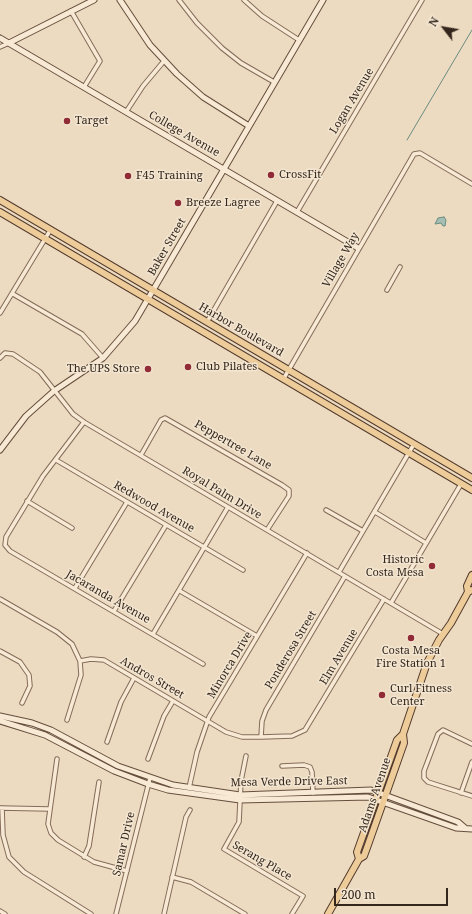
<!DOCTYPE html>
<html>
<head>
<meta charset="utf-8">
<style>
	body { margin:0 }
	#map { position:relative; width:472px; height:914px; overflow:hidden; background:#ecdbc1; font-family:"Noto Serif",serif }
	canvas { display:block }
	.north { position:absolute; left:424px; top:8px; width:40px; height:40px; -webkit-text-stroke:3px #f3e6d1; paint-order:stroke; rotate:301deg; font-size:11px; font-weight:700; line-height:16px; text-align:center; color:#35261d }
	.north::after { content:''; display:block; margin:auto; width:14px; height:18px; background:#35261d; clip-path:polygon(50% 0,100% 100%,50% 72%,0 100%) }
	.scale { position:absolute; left:334px; top:888px; width:114px; height:18px; box-sizing:border-box; border:2px solid #35261d; border-top:0; padding-left:5px; font-size:12px; line-height:14px; white-space:nowrap; color:#35261d; -webkit-text-stroke:3px #f3e6d1; paint-order:stroke }
</style>
</head>
<body>
<div id="map">
<canvas width="472" height="914"></canvas>
<div class="north">N</div>
<div class="scale">200 m</div>
</div>
<script>
const g = document.querySelector('canvas').getContext('2d');
g.lineJoin = 'round';
function paint(path, color) { g.fillStyle = color; g.fill(path, 'evenodd'); }
const poly = rows => new Path2D(rows.map(r => 'M' + r).join(''));
function stroke(path, color, width, dash) { g.strokeStyle = color; g.lineWidth = width; g.lineCap = dash ? 'butt' : 'round'; g.setLineDash(dash || []); g.stroke(path); }
function drawText(font, color, halo, rows, align = 'center') {
  g.font = font + ' "Noto Serif",serif'; g.lineWidth = 3; g.setLineDash([]); g.textBaseline = 'middle'; g.strokeStyle = halo; g.fillStyle = color; for (const [text, x, y, turn = 0] of rows) {
    g.save(); g.translate(x, y); g.rotate((+turn || 0) * Math.PI / 180); g.textAlign = isNaN(turn) ? turn : align; if (halo) g.strokeText(text, 0, 0); g.fillText(text, 0, 0); g.restore();
  }
}
const water = poly([
	[444,217,446,220,445,226,443,226,441,223,435,224,438,218,444,217]
]);
const stream = poly([
	[407,140,472,30]
]);
const street = poly([
	[179,0,197,23,222,48,241,63,274,82],
	[244,0,262,16,299,40],
	[71,11,100,61,84,87],
	[0,47,9,43],
	[126,112,143,86,164,61],
	[297,212,422,0],
	[387,290,400,267],
	[13,294,82,334,103,358],
	[0,313,51,229],
	[207,322,277,201],
	[0,358,5,353,13,354,40,372,73,414,84,422,443,634],
	[284,378,414,154,420,153,472,184],
	[84,422,43,476,6,537,5,545,10,551,203,664],
	[141,455,161,420,165,418,282,485,289,490,289,496,267,530],
	[56,460,243,570],
	[27,501,72,528],
	[326,510,363,531],
	[375,512,426,543],
	[339,572,414,444],
	[75,588,127,502],
	[180,591,257,636],
	[0,599,57,632,72,644,80,661,91,659,104,660,226,732,242,737,261,737,292,736,305,730,384,599],
	[391,603,461,484],
	[114,611,166,525],
	[153,634,228,507],
	[0,651,20,662,29,675,30,686,22,703],
	[67,720,81,675,80,661],
	[261,737,262,721,266,710,345,576],
	[107,742,121,702,134,678],
	[472,744,443,730,438,734,424,771,424,778,428,782,472,796],
	[246,756,241,781,239,822,224,849,303,896,292,914],
	[57,759,48,824,51,833,58,840,94,862,127,871],
	[148,759,164,716,173,701],
	[282,766,304,765,310,767,312,772,313,793],
	[189,788,197,752,209,717,307,553],
	[461,793,472,762],
	[0,808,49,809],
	[2,808,3,835,9,857,24,872,91,914],
	[84,857,89,846,99,782],
	[172,877,191,882,245,914],
	[0,911,5,914],
	[116,914,150,778],
	[164,914,186,817,190,810]
]);
const secondary = poly([
	[120,0,150,45,177,74,203,97,249,126],
	[0,38,358,248],
	[9,43,94,0],
	[0,450,26,416,54,391,103,358,135,321,323,0],
	[0,716,32,723,51,730,118,766,173,785,240,795,371,790,458,822,465,828],
	[0,721,45,735,114,771,148,784,168,790,240,800,368,797,456,828,472,829]
]);
const primary = poly([
	[0,200,472,478],
	[0,212,472,490],
	[468,592,467,586,472,575],
	[359,859,357,852,397,740,403,734],
	[328,914,359,859,364,856,368,845,404,743,403,734,427,663,439,640,451,623,468,592,472,590]
]);
const markers = [
	[67,121,4,"#912c36"],
	[271,175,4,"#912c36"],
	[128,176,4,"#912c36"],
	[178,203,4,"#912c36"],
	[188,367,4,"#912c36"],
	[148,369,4,"#912c36"],
	[432,566,4,"#912c36"],
	[411,638,4,"#912c36"],
	[382,695,4,"#912c36"]
];
const streetNames = [
	["Logan Avenue",352,101,-59],
	["College Avenue",184,134,30],
	["Baker Street",167,247,-60],
	["Village Way",341,260,-60],
	["Harbor Boulevard",241,330,30],
	["Peppertree Lane",233,445,30],
	["Royal Palm Drive",222,493,31],
	["Redwood Avenue",154,507,30],
	["Jacaranda Avenue",108,597,30],
	["Ponderosa Street",291,650,-59],
	["Elm Avenue",339,657,-59],
	["Minorca Drive",230,665,-59],
	["Andros Street",152,678,30],
	["Mesa Verde Drive East",289,782,-1],
	["Adams Avenue",375,795,-71],
	["Samar Drive",124,844,-77],
	["Serang Place",262,861,30]
];
const poiNames = [
	["Target",75,121],
	["CrossFit",279,175],
	["F45 Training",136,176],
	["Breeze Lagree",186,203],
	["Club Pilates",196,367],
	["The UPS Store",140,369,"right"],
	["Historic",424,560,"right"],
	["Costa Mesa",424,573,"right"],
	["Costa Mesa",411,651,"center"],
	["Fire Station 1",411,664,"center"],
	["Curl Fitness",390,689],
	["Center",390,702]
];
paint(water, '#a4beb4');
stroke(water, '#6b8c81', 1);
stroke(stream, '#6b8c81', 1);
stroke(street, '#846c5a', 5.5);
stroke(secondary, '#664e3d', 7);
stroke(primary, '#523b2e', 8);
stroke(street, '#f7e9d4', 3.5);
stroke(secondary, '#f7e9d4', 5);
stroke(primary, '#eecc9a', 6);
for (const [x, y, r, color] of markers) { const dot = new Path2D(); dot.arc(x, y, r, 0, 2 * Math.PI); g.fillStyle = color; g.fill(dot); stroke(dot, '#f3e6d1', 1.5); }
drawText('11px', '#35261d', '#f3e6d1', streetNames);
drawText('11px', '#35261d', '#f3e6d1', poiNames, 'left');
</script>
</body>
</html>
